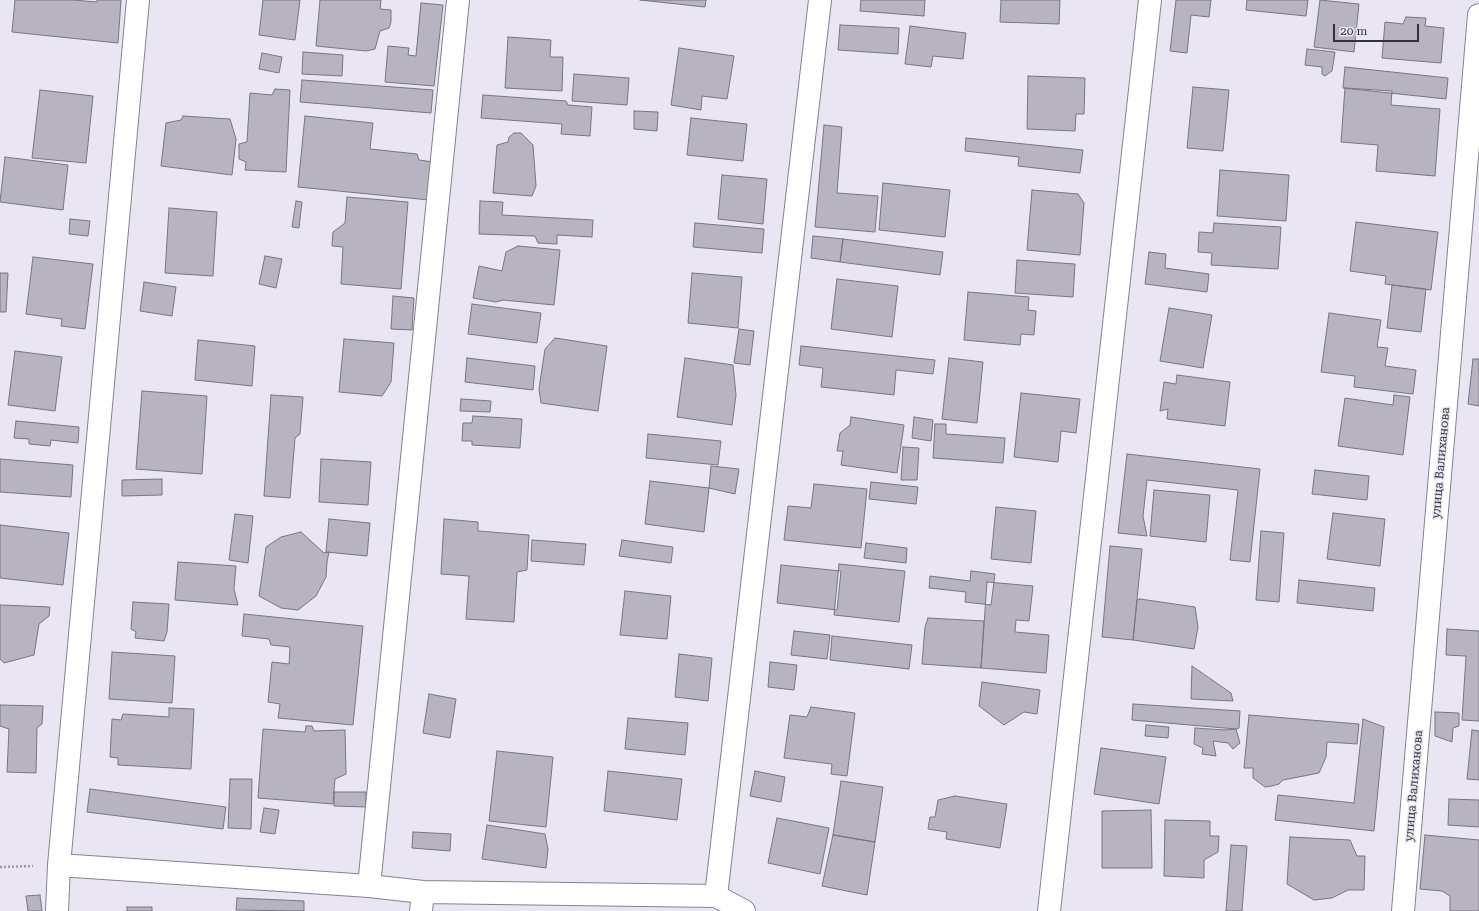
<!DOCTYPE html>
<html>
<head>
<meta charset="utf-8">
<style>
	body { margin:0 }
	#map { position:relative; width:1479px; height:911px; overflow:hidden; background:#eae5f2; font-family:"Roboto Serif",serif }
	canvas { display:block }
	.scale { position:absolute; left:1333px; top:24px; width:86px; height:18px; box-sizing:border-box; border:2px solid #343237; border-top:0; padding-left:5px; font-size:12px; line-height:14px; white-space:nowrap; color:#343237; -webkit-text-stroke:3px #eae5f2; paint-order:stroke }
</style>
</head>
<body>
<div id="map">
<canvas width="1479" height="911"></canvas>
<div class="scale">20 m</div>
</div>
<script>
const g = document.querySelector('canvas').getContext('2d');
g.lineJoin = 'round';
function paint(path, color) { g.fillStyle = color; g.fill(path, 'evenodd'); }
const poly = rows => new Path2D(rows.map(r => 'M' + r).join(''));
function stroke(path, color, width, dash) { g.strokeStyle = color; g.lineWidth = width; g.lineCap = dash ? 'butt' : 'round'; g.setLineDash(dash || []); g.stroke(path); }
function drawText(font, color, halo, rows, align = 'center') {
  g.font = font + ' "Roboto Serif",serif'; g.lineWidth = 3; g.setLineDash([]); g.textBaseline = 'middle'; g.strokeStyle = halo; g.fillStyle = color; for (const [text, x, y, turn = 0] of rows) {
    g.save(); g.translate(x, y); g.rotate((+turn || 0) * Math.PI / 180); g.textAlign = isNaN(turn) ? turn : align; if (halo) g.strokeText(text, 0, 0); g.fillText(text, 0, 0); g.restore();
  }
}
const building = poly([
	[15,0,73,0,97,2,97,0,121,0,118,43,12,32,15,0],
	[263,0,300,0,295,40,259,35,263,0],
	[320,0,381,0,380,9,391,10,391,22,389,28,380,31,375,49,366,51,316,46,320,0],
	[640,0,706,0,705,7,640,0],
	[861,0,925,0,924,16,860,11,861,0],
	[1001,0,1060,0,1059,24,1000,22,1001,0],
	[1176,0,1211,0,1209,17,1191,15,1187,53,1170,51,1176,0],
	[1247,0,1308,0,1306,16,1246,10,1247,0],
	[1320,0,1359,4,1354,52,1314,47,1320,0],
	[421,3,443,5,434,86,385,82,388,46,409,48,408,55,416,56,421,3],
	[1406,17,1426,18,1425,26,1444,28,1441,63,1382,58,1385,22,1403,24,1406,17],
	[840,25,899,28,898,54,838,50,840,25],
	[910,26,966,33,963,59,933,56,931,67,905,64,910,26],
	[508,37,551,40,550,57,563,57,562,91,505,88,508,37],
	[679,48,734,56,727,99,702,96,701,110,671,105,679,48],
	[1307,49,1335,52,1332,71,1325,76,1322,74,1322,67,1305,65,1307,49],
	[303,52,343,55,342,76,302,74,303,52],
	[262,53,282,57,279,73,259,69,262,53],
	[1345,67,1448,78,1446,99,1343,88,1345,67],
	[574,74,629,78,627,105,572,101,574,74],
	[1028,76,1085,78,1084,114,1076,114,1075,131,1027,129,1028,76],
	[302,80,433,90,431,113,300,102,302,80],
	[1193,87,1229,90,1223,151,1187,148,1193,87],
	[1345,88,1392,91,1391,105,1440,109,1435,176,1376,171,1378,145,1341,142,1345,88],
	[275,89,290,90,286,172,245,170,246,162,239,159,239,144,247,142,250,93,272,95,275,89],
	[40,90,93,96,86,163,32,158,40,90],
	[483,95,566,101,568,105,592,107,590,136,561,134,562,124,481,118,483,95],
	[634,111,658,112,657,131,634,129,634,111],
	[183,116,230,119,236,139,232,175,161,166,166,123,181,120,183,116],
	[305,116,373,123,370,149,417,154,419,160,433,162,429,200,298,187,305,116],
	[691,118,747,124,743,161,687,155,691,118],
	[824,125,842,127,837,193,878,196,875,232,815,227,824,125],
	[514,133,521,133,533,145,536,186,532,196,493,193,497,145,508,142,509,137,514,133],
	[966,138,1083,150,1080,173,1018,166,1019,157,965,151,966,138],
	[5,157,68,165,63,210,0,202,5,157],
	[1220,170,1289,175,1286,221,1217,216,1220,170],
	[722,175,767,179,763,224,718,219,722,175],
	[883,183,950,190,945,237,879,230,883,183],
	[1032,190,1078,194,1084,203,1080,255,1027,250,1032,190],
	[347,197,408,202,401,289,341,284,343,247,332,246,333,232,345,223,347,197],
	[296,201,302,202,299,228,292,227,296,201],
	[480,201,503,202,502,215,593,220,592,237,557,235,557,244,538,243,535,236,479,234,480,201],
	[169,208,217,212,213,276,165,273,169,208],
	[70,219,90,221,88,236,69,234,70,219],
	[1356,222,1438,232,1431,290,1385,284,1386,276,1350,271,1356,222],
	[695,223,764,229,762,253,693,247,695,223],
	[1214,223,1281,227,1278,269,1211,265,1212,253,1198,252,1199,232,1213,233,1214,223],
	[813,236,843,239,840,262,811,258,813,236],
	[843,239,943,252,940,275,840,262,843,239],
	[518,246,560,250,554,305,503,300,496,302,473,298,479,266,502,271,506,252,518,246],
	[1149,252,1166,254,1165,268,1209,274,1207,292,1145,284,1149,252],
	[265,256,282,259,276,288,259,284,265,256],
	[33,257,93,264,85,329,61,326,62,319,26,314,33,257],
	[1017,260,1075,264,1073,297,1015,293,1017,260],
	[0,273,8,273,6,312,0,312,0,273],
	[692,273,742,277,738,328,688,323,692,273],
	[837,279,898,286,892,337,831,329,837,279],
	[144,282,176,287,172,316,140,311,144,282],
	[1392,285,1426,289,1421,332,1387,328,1392,285],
	[968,292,1029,297,1028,310,1036,311,1034,335,1021,334,1020,345,964,340,968,292],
	[393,296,414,298,412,330,391,329,393,296],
	[472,304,541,313,537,343,468,334,472,304],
	[1169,308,1212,315,1203,368,1160,361,1169,308],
	[1329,313,1381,320,1377,347,1388,348,1385,366,1416,370,1413,394,1354,387,1355,376,1321,372,1329,313],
	[739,329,754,331,750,365,734,363,739,329],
	[555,338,607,346,598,411,541,403,539,389,545,349,555,338],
	[344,339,394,343,391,382,382,396,339,392,344,339],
	[198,340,255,346,252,386,195,380,198,340],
	[801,346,935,360,933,374,896,370,894,395,821,387,823,368,799,365,801,346],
	[15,351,62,357,55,411,8,405,15,351],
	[467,358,535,366,533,390,465,382,467,358],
	[685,358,733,365,736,395,732,425,677,417,685,358],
	[949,358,983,362,977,423,942,419,949,358],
	[1473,359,1479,359,1479,406,1468,404,1473,359],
	[1177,375,1230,382,1225,426,1167,419,1168,409,1160,411,1164,382,1176,384,1177,375],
	[142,391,207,396,202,474,136,469,142,391],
	[1021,393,1080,399,1076,433,1061,431,1058,462,1014,457,1021,393],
	[271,395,303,397,300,434,295,438,290,498,264,496,271,395],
	[1394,395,1410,397,1403,455,1338,446,1345,398,1393,405,1394,395],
	[461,399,491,401,490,412,460,411,461,399],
	[473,416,522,419,520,448,472,445,472,441,462,441,463,423,472,423,473,416],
	[851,417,904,425,897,473,841,465,843,451,837,451,840,433,850,425,851,417],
	[914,417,933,420,931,441,912,438,914,417],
	[16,421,79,427,78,443,51,440,50,446,29,444,29,439,14,438,16,421],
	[935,424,946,424,946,434,1005,438,1003,463,933,458,935,424],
	[648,434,721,441,718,465,646,458,648,434],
	[903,447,919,448,917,480,901,480,903,447],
	[1127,454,1260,469,1250,562,1230,560,1238,490,1147,480,1143,516,1147,536,1118,533,1127,454],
	[0,459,73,465,71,497,0,492,0,459],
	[321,459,371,462,368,505,319,502,321,459],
	[711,466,739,469,735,494,709,488,711,466],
	[1315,470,1369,476,1367,500,1312,494,1315,470],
	[162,479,162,495,122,496,122,480,162,479],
	[650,481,709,488,704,532,645,524,650,481],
	[871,482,918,487,916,504,869,499,871,482],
	[814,484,867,489,861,548,784,540,788,506,811,508,814,484],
	[1154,490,1210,495,1206,542,1150,536,1154,490],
	[996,507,1036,511,1031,563,991,559,996,507],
	[1333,513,1385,519,1380,566,1327,559,1333,513],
	[235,514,253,516,248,563,229,560,235,514],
	[329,519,370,523,367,556,326,552,329,519],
	[444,519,478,522,478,531,529,535,527,570,517,572,514,622,466,619,469,576,441,574,444,519],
	[0,525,69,533,63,585,0,578,0,525],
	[1261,531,1284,533,1279,602,1256,600,1261,531],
	[301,532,324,553,329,552,327,562,326,577,316,596,298,610,281,608,259,596,266,547,281,537,301,532],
	[532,540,586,544,584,565,531,561,532,540],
	[622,540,673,547,671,563,619,556,622,540],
	[866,543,907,548,906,563,864,558,866,543],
	[1110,546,1142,549,1133,640,1102,637,1110,546],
	[178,562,236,566,234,589,238,605,175,600,178,562],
	[839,564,905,571,899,622,834,615,839,564],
	[781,565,841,571,837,610,777,603,781,565],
	[971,571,995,574,991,605,965,602,966,592,929,588,930,576,970,581,971,571],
	[1299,580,1375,588,1373,611,1297,603,1299,580],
	[987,582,1033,586,1029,621,1016,620,1015,632,1049,635,1046,673,981,668,987,582],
	[625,591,671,596,667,639,620,635,625,591],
	[1140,599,1195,607,1198,627,1194,649,1133,640,1137,600,1140,599],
	[133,602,169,604,167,632,164,641,135,638,136,632,131,629,133,602],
	[0,605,50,607,49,616,39,624,34,655,4,663,0,659,0,605],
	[244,614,363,626,353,725,278,718,280,704,268,702,272,662,289,664,290,647,271,645,269,639,242,636,244,614],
	[928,618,984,621,981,668,922,664,925,627,928,618],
	[1447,629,1479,631,1479,721,1462,720,1466,656,1446,655,1447,629],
	[794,631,830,635,827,659,791,655,794,631],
	[832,636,912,645,909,669,830,660,832,636],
	[112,652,175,656,172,703,109,699,112,652],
	[679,654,712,658,708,701,675,697,679,654],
	[770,662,797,665,794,690,768,687,770,662],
	[1192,666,1231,693,1233,701,1191,699,1192,666],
	[982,682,1040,690,1037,714,1024,712,1004,725,979,706,982,682],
	[429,694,456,699,450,738,423,733,429,694],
	[1133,704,1240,711,1239,728,1236,729,1132,720,1133,704],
	[0,705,43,706,42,724,37,728,36,773,7,772,9,729,0,726,0,705],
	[811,707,855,713,847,776,831,774,832,764,784,758,790,715,807,717,811,707],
	[169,708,194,709,191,769,118,765,118,758,110,757,112,719,121,720,123,714,169,717,169,708],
	[1435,712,1459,713,1459,726,1453,728,1452,742,1435,736,1435,712],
	[1249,715,1359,724,1357,744,1327,742,1326,757,1319,773,1283,780,1279,784,1272,786,1265,787,1253,778,1253,768,1244,768,1249,715],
	[628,718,688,723,685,755,625,749,628,718],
	[1363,719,1384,727,1374,831,1275,820,1278,795,1354,803,1363,719],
	[1146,725,1169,727,1168,738,1145,736,1146,725],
	[306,726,312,726,314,731,345,730,346,774,335,779,333,804,258,798,263,729,305,732,306,726],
	[1195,728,1226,730,1236,729,1240,743,1233,749,1228,743,1213,741,1216,756,1202,754,1203,748,1194,744,1195,728],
	[1472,730,1479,731,1479,780,1467,779,1472,730],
	[1101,748,1166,757,1159,804,1094,794,1101,748],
	[497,751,553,757,546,827,489,821,497,751],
	[608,771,682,779,677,820,604,811,608,771],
	[755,771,785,777,781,802,750,796,755,771],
	[230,779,252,779,251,829,228,828,230,779],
	[841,781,883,787,875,842,833,835,841,781],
	[90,789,226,807,223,829,87,812,90,789],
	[334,792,366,792,366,807,334,806,334,792],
	[955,796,1007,804,1000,848,946,839,947,832,928,829,930,817,935,817,938,800,955,796],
	[1449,799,1479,800,1479,827,1448,825,1449,799],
	[264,808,279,810,275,834,260,832,264,808],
	[1151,810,1152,868,1102,868,1102,811,1151,810],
	[777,818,829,828,820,874,768,863,777,818],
	[1165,820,1210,821,1210,836,1219,836,1218,852,1204,860,1204,878,1164,876,1165,820],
	[487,825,545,834,548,849,546,868,482,859,487,825],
	[413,832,451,834,450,851,412,848,413,832],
	[833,835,875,842,867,895,822,886,833,835],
	[1425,835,1479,840,1479,911,1450,911,1450,896,1442,891,1420,889,1425,835],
	[1290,837,1350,840,1357,856,1365,856,1364,890,1348,890,1332,898,1314,900,1287,884,1290,837],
	[1231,845,1247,846,1242,911,1226,911,1231,845],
	[40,895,42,911,28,911,26,896,40,895],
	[237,898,304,901,304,911,236,910,237,898],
	[127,907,152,907,152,911,127,911,127,907]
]);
const path = poly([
	[0,867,33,866]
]);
const street = poly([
	[59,865,369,886,423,892,716,896,744,911],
	[369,886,458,0],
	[716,896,820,0],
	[57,911,59,865,138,0],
	[421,911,423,892],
	[1049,911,1150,0]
]);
const secondary = poly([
	[1403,911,1479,15]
]);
const streetNames = [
	["улица Валиханова",1441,463,-85],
	["улица Валиханова",1414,786,-85]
];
paint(building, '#b7b3c0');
stroke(building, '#787581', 1);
stroke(street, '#86828e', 24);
stroke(secondary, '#86828e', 24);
stroke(path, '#9d9aa3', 2.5, [2, 2]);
stroke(street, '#fff', 22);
stroke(secondary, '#fff', 22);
drawText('12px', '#343237', '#eae5f2', streetNames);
</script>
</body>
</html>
